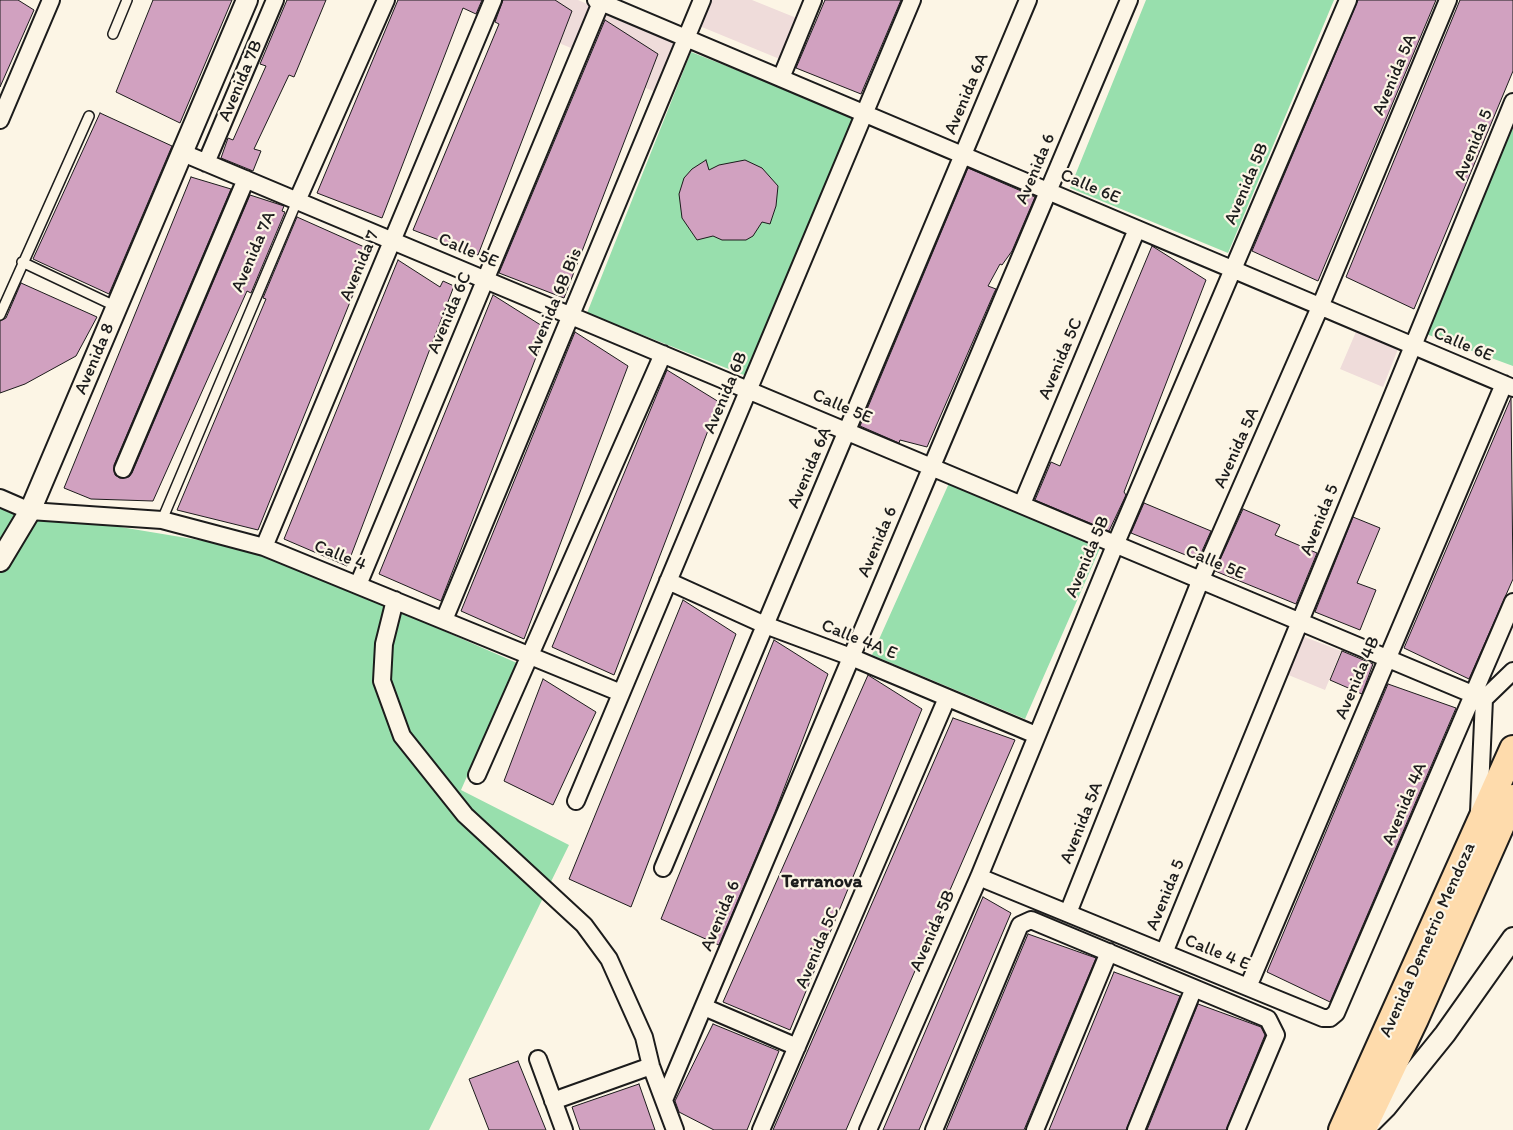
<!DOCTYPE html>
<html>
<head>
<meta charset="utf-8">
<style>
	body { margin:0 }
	canvas { display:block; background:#fcf5e5 }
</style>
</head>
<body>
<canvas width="1513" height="1130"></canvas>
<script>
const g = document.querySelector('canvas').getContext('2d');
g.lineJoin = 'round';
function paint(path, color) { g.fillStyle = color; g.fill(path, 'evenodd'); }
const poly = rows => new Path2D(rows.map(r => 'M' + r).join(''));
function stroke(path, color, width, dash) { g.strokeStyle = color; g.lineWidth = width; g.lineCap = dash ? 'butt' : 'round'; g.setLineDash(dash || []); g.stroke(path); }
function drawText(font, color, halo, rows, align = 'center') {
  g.font = font + ' Itim,sans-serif'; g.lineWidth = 4.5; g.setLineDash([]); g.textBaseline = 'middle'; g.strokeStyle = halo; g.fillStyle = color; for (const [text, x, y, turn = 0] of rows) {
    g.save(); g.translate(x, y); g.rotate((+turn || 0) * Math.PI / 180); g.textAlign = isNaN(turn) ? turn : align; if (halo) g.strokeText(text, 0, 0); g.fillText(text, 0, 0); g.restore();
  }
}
const built = poly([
	[545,0,578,0,594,7,576,50,532,32],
	[708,0,752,0,799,19,782,60,697,25],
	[600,13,681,45,661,94,579,62],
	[1358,327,1400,344,1383,387,1340,369],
	[1302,636,1341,651,1325,690,1286,674]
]);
const green = poly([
	[1146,0,1334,0,1228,253,1070,188],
	[691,52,861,119,749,377,587,313],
	[1513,121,1513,366,1426,334],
	[950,481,1101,546,1025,719,872,655],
	[0,507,259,550,517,663,461,790,569,845,429,1130,0,1130]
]);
const building = poly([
	[0,0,18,0,34,10,0,87,0,0],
	[153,0,232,0,180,123,116,92,153,0],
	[287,0,326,0,294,77,289,75,254,149,261,151,253,171,221,158,228,138,233,140,266,66,260,64,287,0],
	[398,0,482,0,476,14,463,8,382,218,317,193,398,0],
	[503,0,555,0,572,11,478,255,413,230,499,24,495,22,503,0],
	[825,0,901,0,861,94,796,68,825,0],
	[1358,0,1436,0,1318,281,1252,251,1358,0],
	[1460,0,1513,0,1513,71,1414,309,1346,277,1460,0],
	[605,20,658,54,564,298,499,273,605,20],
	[100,113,172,146,109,294,33,259,100,113],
	[706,160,709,170,719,165,745,160,762,168,778,186,776,206,770,224,762,222,753,236,746,240,722,240,713,236,697,240,682,218,679,194,684,178,692,169,706,160],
	[968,168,1035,197,1012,251,1002,265,1000,264,988,286,996,289,994,293,927,447,900,440,899,443,860,426,968,168],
	[191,177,231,189,114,465,115,475,120,478,129,477,132,473,250,195,284,206,282,211,285,212,251,293,247,291,153,501,91,499,64,488,191,177],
	[297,217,371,250,258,530,177,510,266,299,263,298,297,217],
	[1152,246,1206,280,1124,492,1126,495,1109,531,1035,500,1051,462,1060,466,1152,246],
	[398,260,440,287,443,281,454,286,347,566,284,539,398,260],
	[21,283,97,317,76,356,25,384,0,393,0,321,6,318,21,283],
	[493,295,547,329,441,601,379,574,493,295],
	[575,332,628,366,524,639,461,611,575,332],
	[667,370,719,402,614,675,552,647,667,370],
	[1511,398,1513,579,1469,679,1404,648,1511,398],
	[1144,503,1211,531,1198,560,1131,533,1144,503],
	[1243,509,1280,525,1275,535,1317,553,1296,604,1215,571,1243,509],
	[1353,517,1380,528,1357,583,1376,590,1360,630,1315,612,1353,517],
	[683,600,736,634,631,907,569,879,683,600],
	[774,640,828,674,775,812,719,945,661,919,774,640],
	[1342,651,1373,664,1362,694,1330,680,1342,651],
	[868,675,922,709,790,1030,723,1002,868,675],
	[543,679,596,712,553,805,504,781,543,679],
	[1388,684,1456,708,1330,1002,1267,972,1388,684],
	[953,718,1015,740,846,1130,773,1130,953,718],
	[983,897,1011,913,919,1130,883,1130,983,897],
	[1028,934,1096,958,1054,1058,1024,1130,946,1130,1028,934],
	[1114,972,1180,996,1126,1130,1049,1130,1114,972],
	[1198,1004,1261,1027,1265,1035,1226,1130,1147,1130,1198,1004],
	[713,1024,779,1051,747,1130,714,1130,679,1112,675,1101,713,1024],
	[518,1061,546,1130,489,1130,469,1079,518,1061],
	[639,1084,655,1130,580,1130,572,1107,639,1084]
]);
const service = poly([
	[113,34,127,0],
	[22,262,117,307],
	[0,315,89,116],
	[162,520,297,201]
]);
const minor = poly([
	[596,0,1513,388],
	[781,78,813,0],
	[0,120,51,0],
	[183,153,1484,699],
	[206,163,275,0],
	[297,201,386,0],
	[123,469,246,179],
	[0,498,30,511,162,520,264,547,621,693],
	[1022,504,1137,229],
	[264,547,493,0],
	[668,581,765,625,851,657,1036,735],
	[358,585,602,0],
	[395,600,384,644,382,681,402,736,465,815,584,925,609,959,644,1037,651,1066,675,1130],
	[444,620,702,0],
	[477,775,663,354],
	[576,801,912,0],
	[1479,812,1484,699,1513,671],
	[663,868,1028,0],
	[979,877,1323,1018,1330,1018,1336,1013,1513,602],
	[1068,913,1201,579,1320,307,1448,0],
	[1164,953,1513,102],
	[1248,987,1504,384],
	[704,1007,797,1047],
	[538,1059,564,1130],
	[664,1100,1129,0],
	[553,1101,651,1066],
	[761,1130,947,698],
	[868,1130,979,877,1116,543,1348,0],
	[934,1130,1020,925,1031,920,1268,1019,1276,1035,1236,1130],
	[1035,1130,1109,952],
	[1136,1130,1194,988]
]);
const tertiary = poly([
	[0,561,30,511,247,0],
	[1371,1122,1386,1107,1445,1034,1513,938]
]);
const primary = poly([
	[1342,1130,1513,749],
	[1362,1130,1415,1019,1513,798]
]);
const streetNames = [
	["Avenida 5A",1395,75,-67],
	["Avenida 7B",241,81,-67],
	["Avenida 6A",967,94,-67],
	["Avenida 5",1474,145,-68],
	["Avenida 6",1036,169,-67],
	["Avenida 5B",1247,184,-67],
	["Calle 6E",1090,187,23],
	["Calle 5E",468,251,23],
	["Avenida 7A",254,252,-67],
	["Avenida 7",360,266,-67],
	["Avenida 6B Bis",555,302,-67],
	["Avenida 6C",450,313,-67],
	["Calle 6E",1463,345,23],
	["Avenida 8",95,359,-67],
	["Avenida 5C",1061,359,-67],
	["Avenida 6B",726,393,-67],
	["Calle 5E",842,407,23],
	["Avenida 5A",1237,448,-66],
	["Avenida 6A",810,468,-67],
	["Avenida 5",1320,520,-68],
	["Avenida 6",878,542,-67],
	["Calle 4",340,556,22],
	["Avenida 5B",1088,557,-67],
	["Calle 5E",1215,563,23],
	["Calle 4A E",859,640,22],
	["Avenida 4B",1358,678,-67],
	["Avenida 4A",1405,804,-67],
	["Avenida 5A",1082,823,-68],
	["Avenida 5",1166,895,-68],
	["Avenida 6",721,916,-67],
	["Avenida 5B",933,931,-66],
	["Avenida Demetrio Mendoza",1428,940,-66],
	["Avenida 5C",818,948,-67],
	["Calle 4 E",1217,953,22]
];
const neighbourhoodNames = [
	["Terranova",822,882]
];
paint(built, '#efdcda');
paint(green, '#98dfad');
paint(building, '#d1a1c0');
stroke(building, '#1c1c1c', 1);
stroke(service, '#1c1c1c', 12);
stroke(minor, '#1c1c1c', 20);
stroke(tertiary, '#1c1c1c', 24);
stroke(primary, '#1c1c1c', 30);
stroke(service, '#fcf5e5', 9);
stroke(minor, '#fcf5e5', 16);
stroke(tertiary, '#fcf5e5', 20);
stroke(primary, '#fedbac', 26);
drawText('18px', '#1c1c1c', '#fcf5e5', streetNames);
drawText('bold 19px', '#1c1c1c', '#fcf5e5', neighbourhoodNames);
</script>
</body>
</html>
